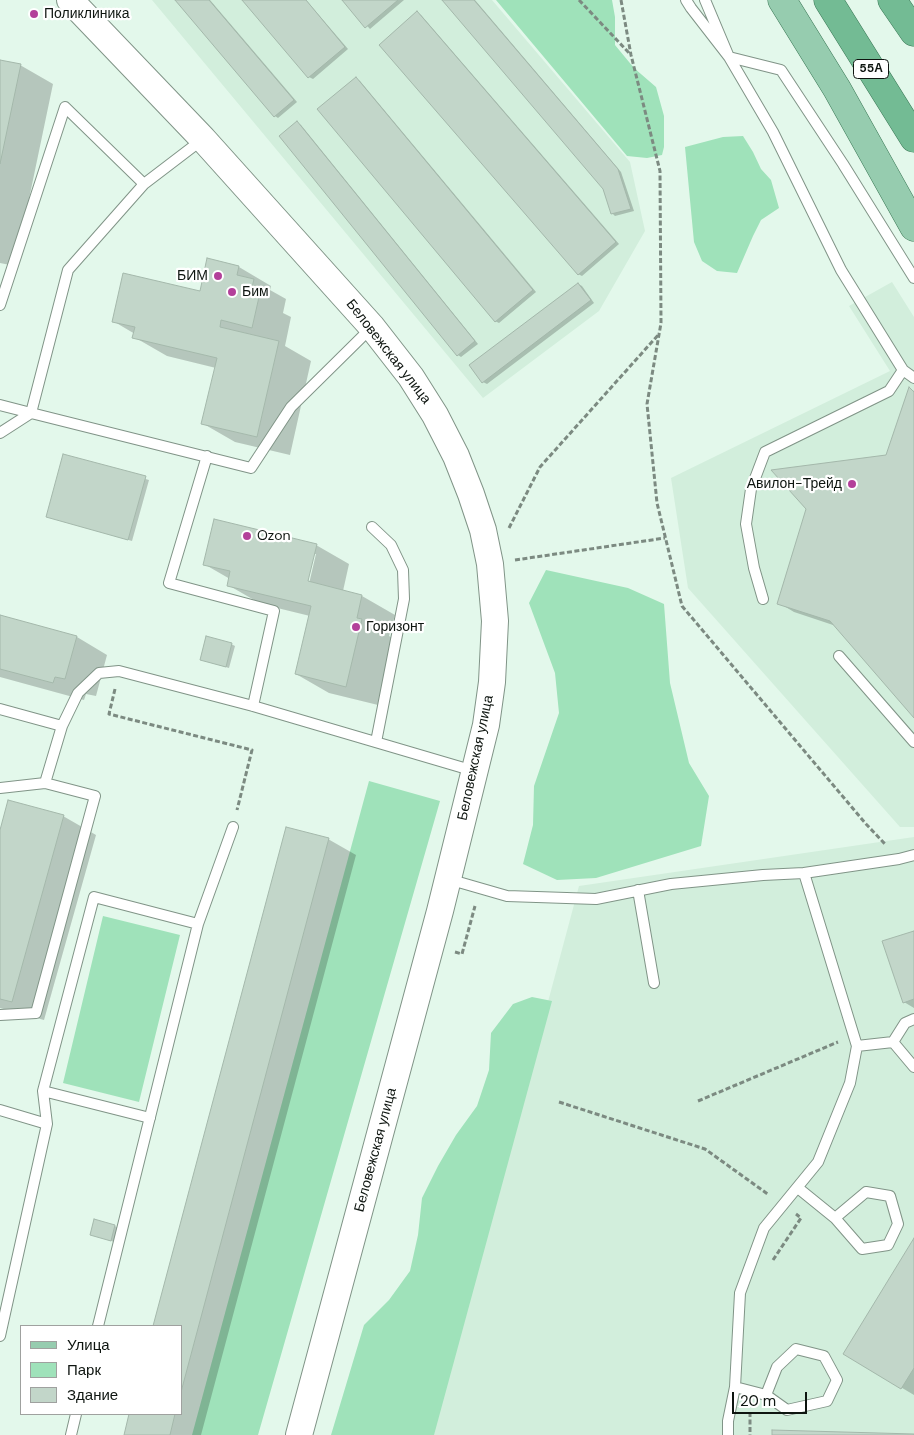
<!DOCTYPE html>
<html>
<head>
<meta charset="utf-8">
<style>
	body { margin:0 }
	#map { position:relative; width:914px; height:1435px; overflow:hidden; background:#e3f8eb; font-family:"DM Sans",sans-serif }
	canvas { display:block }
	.legend { position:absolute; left:20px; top:1325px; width:162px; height:90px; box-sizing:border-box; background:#fff; border:1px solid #9fa19f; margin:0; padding:6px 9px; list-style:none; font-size:15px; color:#0e1510 }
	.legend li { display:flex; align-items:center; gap:10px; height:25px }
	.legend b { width:25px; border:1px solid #9fa19f }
	.scale { position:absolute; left:732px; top:1392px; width:75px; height:22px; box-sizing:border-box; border:2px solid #0e1510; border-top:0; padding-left:6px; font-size:15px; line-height:18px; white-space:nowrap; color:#0e1510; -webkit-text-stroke:4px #fff; paint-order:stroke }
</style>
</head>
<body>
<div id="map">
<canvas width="914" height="1435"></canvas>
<ul class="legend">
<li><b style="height:6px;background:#96ccaf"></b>Улица</li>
<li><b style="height:14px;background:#9fe2ba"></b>Парк</li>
<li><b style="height:14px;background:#c2d6c9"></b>Здание</li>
</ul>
<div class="scale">20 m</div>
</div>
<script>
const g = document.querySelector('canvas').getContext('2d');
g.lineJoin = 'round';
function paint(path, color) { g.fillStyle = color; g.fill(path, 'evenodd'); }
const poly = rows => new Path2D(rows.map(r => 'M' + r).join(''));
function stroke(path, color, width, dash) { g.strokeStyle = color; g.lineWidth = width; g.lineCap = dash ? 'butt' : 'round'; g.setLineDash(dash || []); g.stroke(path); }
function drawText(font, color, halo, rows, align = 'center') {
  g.font = font + ' "DM Sans",sans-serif'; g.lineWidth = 4.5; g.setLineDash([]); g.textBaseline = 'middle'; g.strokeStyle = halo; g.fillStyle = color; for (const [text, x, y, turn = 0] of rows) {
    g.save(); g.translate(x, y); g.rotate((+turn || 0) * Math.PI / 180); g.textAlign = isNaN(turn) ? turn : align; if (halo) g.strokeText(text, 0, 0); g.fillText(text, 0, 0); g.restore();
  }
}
const built = poly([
	[152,0,492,0,630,162,645,231,599,311,483,398],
	[892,282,914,317,914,827,900,827,688,588,671,478,890,371,849,306],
	[914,837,914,1435,432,1435,579,886]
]);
const green = poly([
	[496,0,612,0,615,17,615,45,634,68,656,87,664,116,664,147,662,155,647,158,627,156],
	[743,136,753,152,761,169,771,180,779,208,761,220,753,236,737,273,717,271,702,261,694,242,685,147,723,137],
	[546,570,628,588,664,604,670,683,689,763,709,796,701,846,596,878,557,880,523,864,533,825,534,786,559,713,555,673,529,603],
	[369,781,440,801,258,1435,192,1435],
	[103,916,180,935,139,1102,63,1083],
	[532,997,552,1001,434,1435,331,1435,364,1325,389,1300,410,1271,418,1235,422,1198,438,1166,456,1135,477,1106,489,1070,491,1033,513,1004]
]);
const shadow = poly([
	[176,0,210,0,297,102,278,118,275,116],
	[244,0,306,0,348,49,313,79,309,77],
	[343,0,404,0,370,29],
	[444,0,475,0,621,172,634,211,615,216,612,213,604,189],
	[417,13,421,15,619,244,582,276,578,274],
	[0,61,20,65,53,84,15,266,0,263],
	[356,79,360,81,536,292,499,323,495,321],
	[297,123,301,125,478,344,461,357,458,355],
	[239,267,271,286,270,290,286,299,283,313,291,317,285,346,311,361,290,455,235,442,202,423,216,368,167,356,134,337,135,334,113,321,201,292],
	[578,284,582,286,594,303,487,384,483,382],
	[910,389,914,391,914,716,836,626,794,612,779,603,887,456],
	[64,455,149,480,132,541,51,518],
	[316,545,349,564,343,591,362,596,395,615,389,636,394,639,378,705,329,693,296,674,310,616,261,604,228,585,230,579,204,564],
	[313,554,316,554,308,588,305,587],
	[0,617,77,637,107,655,96,696,86,694,84,700,0,677],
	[231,644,235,646,229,668,205,661],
	[63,816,96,835,44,1020,0,1008,0,834],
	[287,828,328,839,356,855,201,1435,125,1435,131,1414,181,1414,181,1326,154,1326],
	[914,932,914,1008,904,1002],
	[115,1226,118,1228,114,1242,91,1234],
	[914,1240,914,1395,845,1354]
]);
const building = poly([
	[175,0,209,0,294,100,274,117,175,0],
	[242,0,306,0,345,47,308,78,242,0],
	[342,0,398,0,365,28,342,0],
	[442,0,474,0,618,169,631,209,611,214,603,189,442,0],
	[417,11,616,242,578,275,379,45,417,11],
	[0,60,21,64,0,164,0,60],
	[356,77,533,290,495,322,317,109,356,77],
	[297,121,475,341,457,356,279,136,297,121],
	[207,258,239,266,237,275,254,279,250,296,259,297,252,328,221,320,220,327,279,341,257,437,201,424,217,358,132,338,135,327,112,322,123,273,200,291,207,258],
	[578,283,591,300,482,383,469,365,578,283],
	[909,387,914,392,914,718,830,621,777,604,806,509,771,470,886,455,909,387],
	[63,454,146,476,128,540,46,517,63,454],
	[214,519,317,544,308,581,362,595,357,618,362,619,346,687,295,674,311,606,227,586,230,571,203,565,214,519],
	[0,615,77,636,65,679,55,677,53,683,0,669,0,615],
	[206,636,232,643,226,667,200,660,206,636],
	[8,800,64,815,12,1002,0,999,0,830,8,800],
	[286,827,329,838,181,1392,181,1326,153,1326,286,827],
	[914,931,914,999,903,1003,882,941,914,931],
	[94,1219,115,1225,111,1241,90,1235,94,1219],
	[914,1238,914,1368,901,1389,843,1354,914,1238],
	[129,1414,175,1414,170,1435,124,1435,129,1414],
	[772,1430,914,1434,914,1435,772,1435,772,1430]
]);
const path = poly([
	[579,0,631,55],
	[621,0,631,55,660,171,661,323,647,404,657,503,682,606,866,824,885,844],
	[509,528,540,467,659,334],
	[515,560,665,538],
	[115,689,109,714,252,750,237,810],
	[455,952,462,954,475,906],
	[698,1101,838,1042],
	[559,1102,705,1149,769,1195],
	[773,1260,801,1218,796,1214],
	[750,1412,750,1435]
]);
const service = poly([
	[686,0,691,8,729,57,781,70,843,164,914,278],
	[705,0,729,57,773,132,841,270,903,370,914,378],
	[0,305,65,107,144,184],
	[0,405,31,413,68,270,144,184,203,139],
	[0,433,31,413,251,468,291,407,371,328],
	[207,456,169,583,274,611,253,706],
	[372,527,391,545,403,570,404,599,376,742],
	[763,599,754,568,746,524,751,489,765,452,889,391,903,370],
	[839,656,914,742],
	[0,709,62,726,78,693,99,673,119,671,253,706,474,771],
	[45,783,62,726],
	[0,788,45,783,95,796,36,1013,0,1015],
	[804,873,899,859,914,855],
	[448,879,507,896,596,899,671,884,763,875,804,873,857,1046,850,1083,818,1162,764,1228,740,1293,735,1387,728,1421,728,1435],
	[638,890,654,983],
	[893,1042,905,1023,914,1019],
	[893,1042,914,1067],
	[857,1046,893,1042],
	[43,1091,150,1118],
	[0,1110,47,1124],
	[798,1188,835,1218,862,1249,888,1245,898,1224,890,1196,866,1192,835,1218],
	[98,1326,198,924],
	[0,1336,47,1124,43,1091,94,897,198,924,233,827],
	[735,1387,766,1395,787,1410,827,1401,837,1380,824,1356,796,1349,777,1367,766,1395],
	[71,1435,76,1414]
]);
const tertiary = poly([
	[70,0,203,139,372,327,411,377,435,415,456,456,471,494,483,530,490,564,495,621,492,682,486,725,440,911,299,1435]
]);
const primary = poly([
	[782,0,837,89,914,227]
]);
const trunk = poly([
	[828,0,914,138],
	[892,0,914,32]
]);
const markers = [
	[34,14,5,"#b3409a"],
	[218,276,5,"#b3409a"],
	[232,292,5,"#b3409a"],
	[852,484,5,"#b3409a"],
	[247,536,5,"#b3409a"],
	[356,627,5,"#b3409a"]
];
const shields = [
	[871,69,35]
];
const shieldNames = [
	["55А",871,69]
];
const poiNames = [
	["Поликлиника",44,14],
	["БИМ",208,276,"right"],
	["Бим",242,292],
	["Авилон-Трейд",842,484,"right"],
	["Ozon",257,536],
	["Горизонт",366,627]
];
const streetNames = [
	["Беловежская улица",388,352,52],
	["Беловежская улица",476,758,-78],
	["Беловежская улица",376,1150,-75]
];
paint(built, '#d2eedc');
paint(green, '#9fe2ba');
paint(shadow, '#0003');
paint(building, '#c2d6c9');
stroke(building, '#a4b8ab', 1);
stroke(service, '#809487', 12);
stroke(tertiary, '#809487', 28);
stroke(primary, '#397654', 29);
stroke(trunk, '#397654', 29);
stroke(path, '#7c8a81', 3, [5, 2.5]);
stroke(service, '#fff', 10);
stroke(tertiary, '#fff', 26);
stroke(primary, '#96ccaf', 28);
stroke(trunk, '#73bb94', 28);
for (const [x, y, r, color] of markers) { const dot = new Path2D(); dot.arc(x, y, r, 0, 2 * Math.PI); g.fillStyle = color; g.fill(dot); stroke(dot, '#fff', 2); }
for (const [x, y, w] of shields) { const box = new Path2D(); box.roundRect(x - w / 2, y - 9.5, w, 19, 4); g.fillStyle = '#fff'; g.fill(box); stroke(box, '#0e1510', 1); }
drawText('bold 12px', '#0e1510', null, shieldNames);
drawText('14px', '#0e1510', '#fff', poiNames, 'left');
drawText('14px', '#0e1510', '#fff', streetNames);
</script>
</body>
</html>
